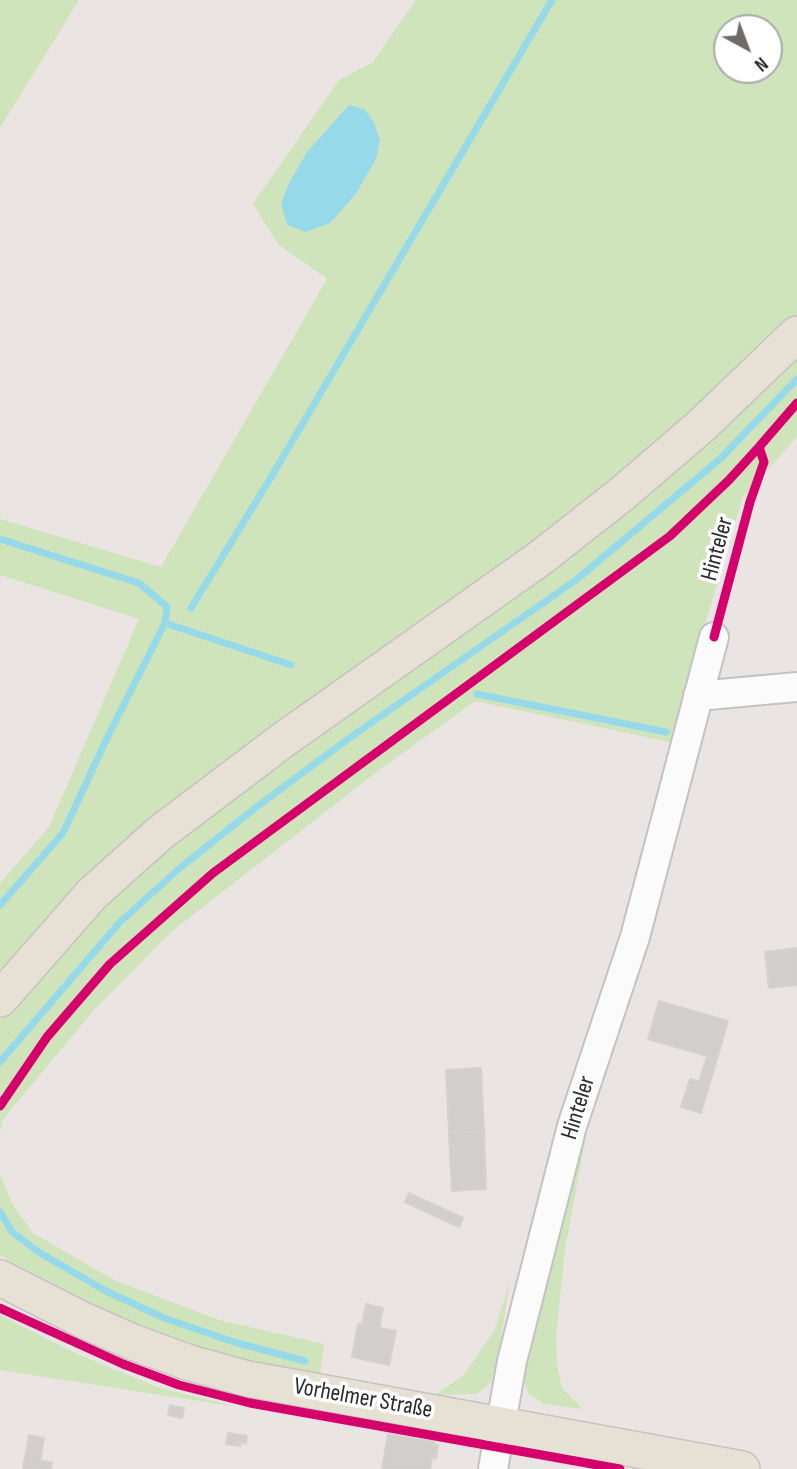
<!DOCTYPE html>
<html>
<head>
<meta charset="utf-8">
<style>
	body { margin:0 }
	#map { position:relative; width:797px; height:1469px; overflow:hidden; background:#eae5e2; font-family:"Sofia Sans Condensed",sans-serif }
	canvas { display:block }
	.north { position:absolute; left:713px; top:14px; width:70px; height:70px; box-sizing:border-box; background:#fff; border:2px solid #aaa; border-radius:50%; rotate:139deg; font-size:19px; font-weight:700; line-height:28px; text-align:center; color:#2b2b2b }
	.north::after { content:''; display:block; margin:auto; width:24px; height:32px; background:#6e6c6b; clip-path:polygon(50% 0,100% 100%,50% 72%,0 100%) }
</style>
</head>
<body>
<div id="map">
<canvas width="797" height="1469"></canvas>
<div class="north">N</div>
</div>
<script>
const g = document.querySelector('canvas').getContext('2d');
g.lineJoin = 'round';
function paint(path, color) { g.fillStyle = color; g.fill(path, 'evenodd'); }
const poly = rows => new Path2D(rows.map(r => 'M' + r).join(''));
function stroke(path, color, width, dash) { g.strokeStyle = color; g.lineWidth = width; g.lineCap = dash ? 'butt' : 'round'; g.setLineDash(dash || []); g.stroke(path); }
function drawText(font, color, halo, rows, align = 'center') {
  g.font = font + ' "Sofia Sans Condensed",sans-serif'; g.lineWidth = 7; g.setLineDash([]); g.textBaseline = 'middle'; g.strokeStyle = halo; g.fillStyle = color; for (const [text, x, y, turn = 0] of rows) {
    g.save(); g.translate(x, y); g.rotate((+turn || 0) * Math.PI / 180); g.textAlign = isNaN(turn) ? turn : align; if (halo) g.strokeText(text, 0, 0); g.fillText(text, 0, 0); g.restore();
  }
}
const green = poly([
	[0,0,79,0,0,128],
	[416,0,797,0,797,437,743,497,670,742,475,701,382,768,171,932,94,1010,3,1119,0,1133,0,883,49,827,139,619,0,575,0,519,161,567,327,279,279,245,253,204,339,80,373,62],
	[727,28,769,28,769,70,727,70],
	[595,1089,565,1249,556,1336,557,1364,562,1388,583,1409,544,1404,529,1394,524,1383,526,1361],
	[0,1174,12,1204,33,1233,114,1280,219,1320,324,1344,320,1377,274,1370,147,1333,13,1264,0,1255],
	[510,1281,495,1375,487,1386,477,1394,435,1395,464,1375,494,1331],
	[0,1315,75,1353,160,1388,238,1407,0,1370]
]);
const water = poly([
	[349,105,364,109,373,121,380,140,376,159,355,195,330,223,306,232,287,225,281,204,288,185,307,152]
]);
const stream = poly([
	[0,539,139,583,167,607,165,623,109,734,63,833,0,905],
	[191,608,267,484,552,0],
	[165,623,291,665],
	[477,694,666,732],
	[0,1062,120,922,181,867,254,809,348,739,576,580,721,458,797,379],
	[0,1212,12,1232,40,1253,106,1291,164,1318,234,1342,305,1361]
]);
const building = poly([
	[797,948,797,985,769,988,765,952,797,948],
	[659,1001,728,1021,717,1059,648,1039,659,1001],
	[707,1056,717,1059,701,1113,681,1107,690,1079,699,1082,707,1056],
	[481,1068,484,1131,449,1133,446,1070,481,1068],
	[484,1131,486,1189,452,1191,449,1133,484,1131],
	[409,1193,463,1218,459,1227,405,1202,409,1193],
	[366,1304,383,1308,379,1328,362,1324,366,1304],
	[358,1324,396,1331,389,1365,352,1357,358,1324],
	[170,1405,184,1408,182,1418,168,1415,170,1405],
	[228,1433,247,1436,246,1443,241,1442,240,1446,226,1444,228,1433],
	[388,1434,434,1442,434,1445,438,1445,436,1458,432,1458,430,1469,382,1469,388,1434],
	[29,1435,44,1438,39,1469,23,1469,29,1435],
	[41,1461,52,1462,51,1469,39,1469,41,1461]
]);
const minor = poly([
	[698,696,797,687],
	[493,1469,512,1361,572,1126,635,937,714,637]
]);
const major = poly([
	[0,999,92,894,160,833,283,740,539,559,623,493,701,426,797,334],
	[0,1278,85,1321,135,1343,190,1363,248,1379,742,1469]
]);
const cycleway = poly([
	[714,637,750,502,764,462,759,447,797,403],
	[0,1106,47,1037,110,964,213,873,670,536,729,480,759,447],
	[0,1308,123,1364,179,1385,250,1403,620,1469]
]);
const streetNames = [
	["Hinteler",718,549,-75],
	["Hinteler",579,1108,-73],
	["Vorhelmer Straße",363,1399,10]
];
paint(green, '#cfe4bb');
paint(water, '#96daea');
stroke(stream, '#96daea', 7);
paint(building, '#d1cecb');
stroke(building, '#d5d1ce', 2);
stroke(minor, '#c3c2c2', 32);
stroke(major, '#c5c3c2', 38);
stroke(minor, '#fcfbfb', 28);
stroke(major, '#e7e1d5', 35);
stroke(cycleway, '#d6006c', 9);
drawText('24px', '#2b2b2b', '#fff', streetNames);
</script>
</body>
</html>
